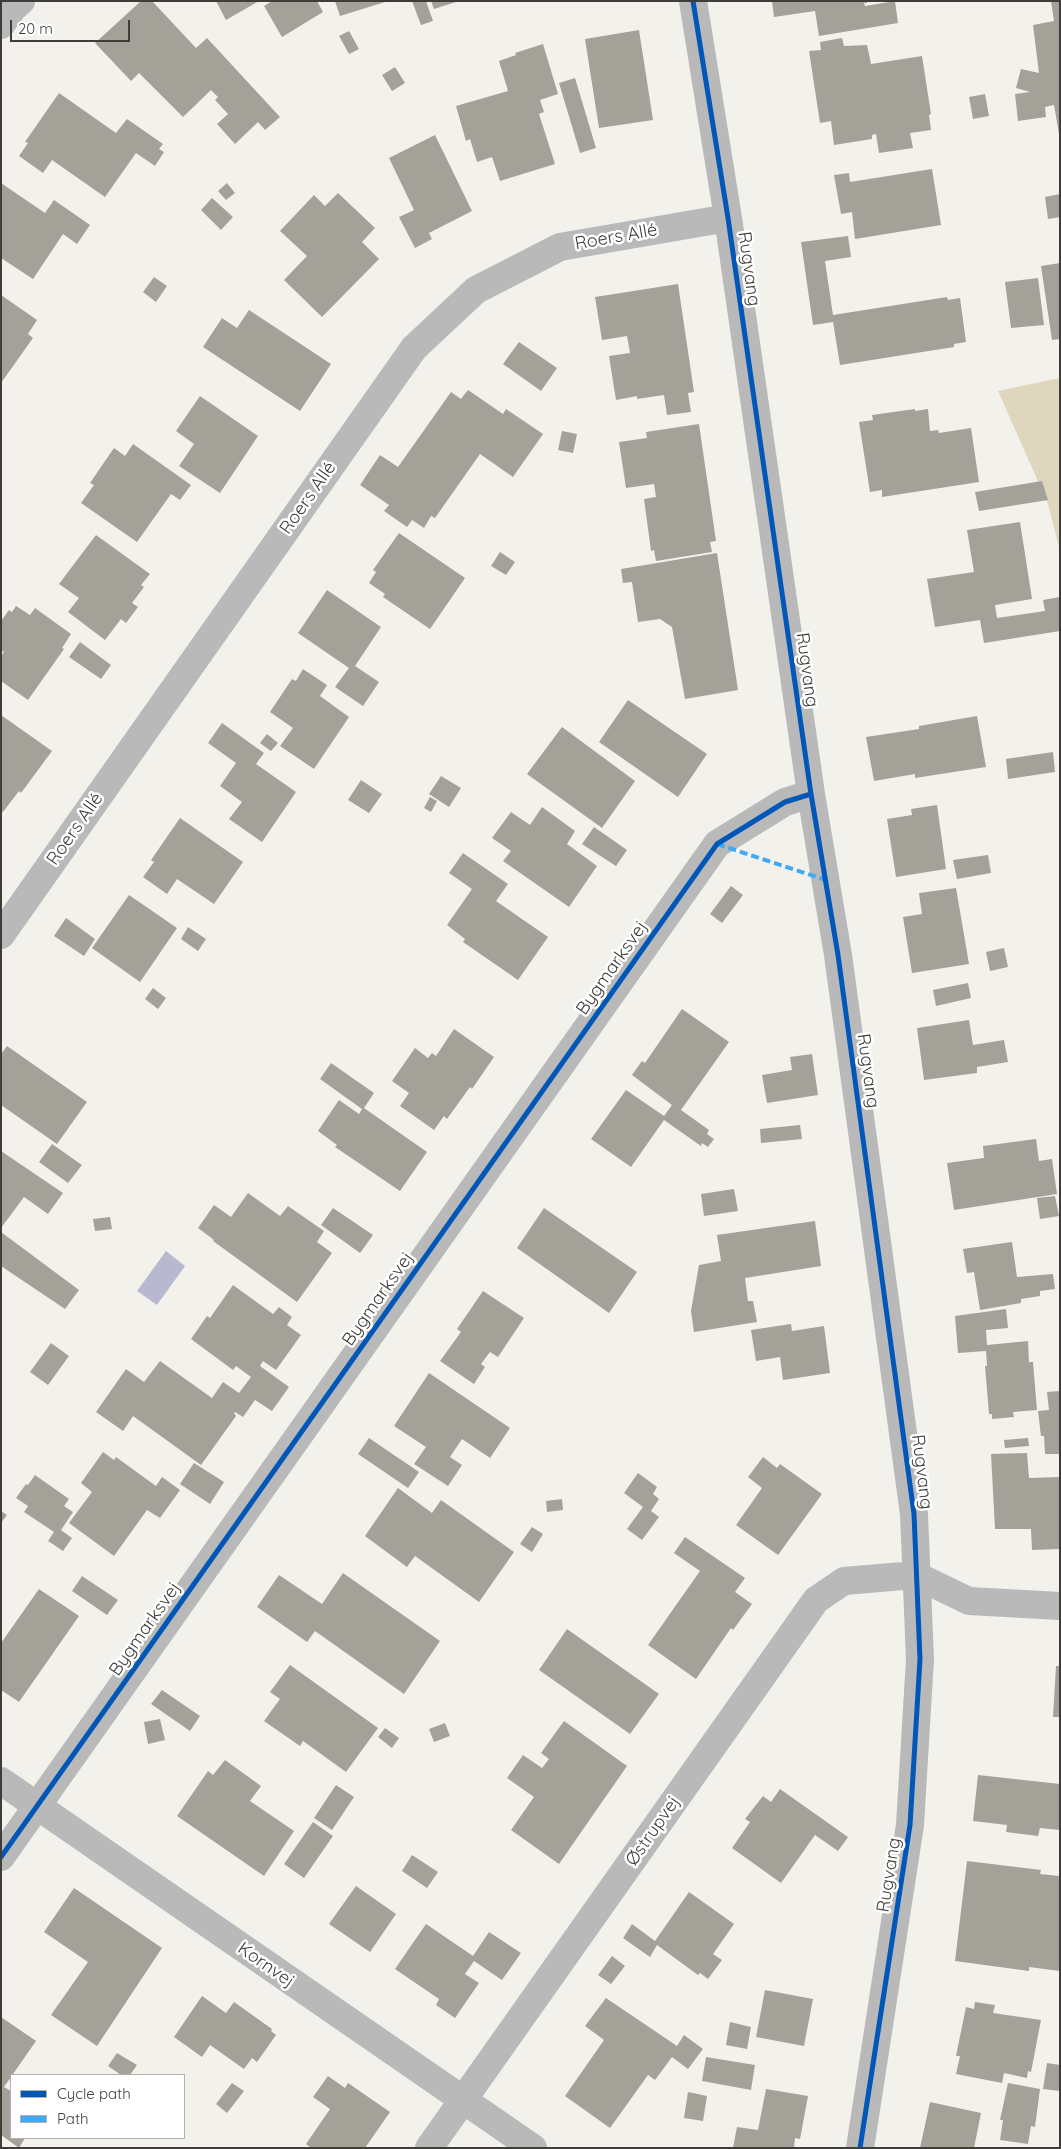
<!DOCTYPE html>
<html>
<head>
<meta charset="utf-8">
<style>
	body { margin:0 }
	#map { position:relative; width:1061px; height:2149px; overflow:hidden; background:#f2f1eb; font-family:Quicksand,sans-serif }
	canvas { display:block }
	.frame { position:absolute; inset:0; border:2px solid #3e3d39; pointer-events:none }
	.legend { position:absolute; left:10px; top:2074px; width:175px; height:65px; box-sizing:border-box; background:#fff; border:1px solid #b2b1b0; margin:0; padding:6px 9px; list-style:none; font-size:15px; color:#3e3d39 }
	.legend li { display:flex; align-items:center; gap:10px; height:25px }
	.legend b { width:25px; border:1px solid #b2b1b0 }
	.scale { position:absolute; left:10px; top:20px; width:120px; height:22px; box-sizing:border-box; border:2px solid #3e3d39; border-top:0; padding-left:6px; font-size:15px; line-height:18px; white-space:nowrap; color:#3e3d39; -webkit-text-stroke:4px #fff; paint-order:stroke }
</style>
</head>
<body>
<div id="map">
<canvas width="1061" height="2149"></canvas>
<div class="frame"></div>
<ul class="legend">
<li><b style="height:6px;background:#0057b8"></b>Cycle path</li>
<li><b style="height:6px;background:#3fa9f5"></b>Path</li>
</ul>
<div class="scale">20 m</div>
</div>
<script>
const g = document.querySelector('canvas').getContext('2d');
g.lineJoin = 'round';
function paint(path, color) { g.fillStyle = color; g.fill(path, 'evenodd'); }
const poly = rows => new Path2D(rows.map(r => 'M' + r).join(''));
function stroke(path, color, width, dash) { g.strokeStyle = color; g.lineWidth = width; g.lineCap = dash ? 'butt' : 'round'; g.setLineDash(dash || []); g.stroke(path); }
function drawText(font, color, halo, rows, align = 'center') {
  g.font = font + ' Quicksand,sans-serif'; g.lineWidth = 5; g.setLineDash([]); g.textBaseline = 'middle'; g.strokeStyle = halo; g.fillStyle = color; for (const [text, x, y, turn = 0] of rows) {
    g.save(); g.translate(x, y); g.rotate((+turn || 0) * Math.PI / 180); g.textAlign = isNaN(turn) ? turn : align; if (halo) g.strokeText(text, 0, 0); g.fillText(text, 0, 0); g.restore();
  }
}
const forest = poly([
	[1060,378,1060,551,1048,504,998,391]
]);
const water = poly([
	[166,1251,185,1266,157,1305,137,1291]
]);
const building = poly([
	[141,1,152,1,196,48,207,38,280,117,265,130,258,122,235,144,217,124,228,114,215,100,218,97,211,90,183,117,139,73,131,81,95,43],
	[216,1,259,1,226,20],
	[272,1,317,1,323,12,282,37,264,6],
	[335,1,385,1,385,2,340,16],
	[412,1,426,1,433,21,421,25],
	[431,1,456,1,456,2,434,9],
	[772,1,867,1,867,3,864,3,865,6,895,1,898,23,819,36,815,11,774,17],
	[1051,1,1060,1,1059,134,1054,105,1045,107,1046,117,1018,121,1015,94,1030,92,1016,88,1021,69,1039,73,1033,25,1054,21],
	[639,30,653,120,599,128,585,39],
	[349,31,359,49,349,54,339,36],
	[842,38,844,46,867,45,871,64,922,56,931,114,929,115,931,130,910,133,913,148,879,153,876,134,872,135,872,139,834,145,831,121,820,123,809,51,821,50,820,42],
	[543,44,558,94,540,100,544,112,539,114,555,164,500,181,492,157,477,162,470,139,466,141,456,106,508,91,499,61,516,55,515,53],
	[395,67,405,83,392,91,382,75],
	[575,78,596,148,580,153,559,83],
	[59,93,116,133,127,119,163,144,159,149,164,152,155,166,136,153,105,197,52,160,43,173,19,156,28,143,25,142],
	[985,94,989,116,973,119,969,97],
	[435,135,472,211,429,233,432,239,415,248,399,217,414,210,389,158],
	[932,169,941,225,855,239,852,212,841,214,834,175,849,173,850,182],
	[1,183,45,213,54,200,90,225,77,244,63,234,33,279,1,258],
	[227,183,235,193,226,200,218,191],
	[338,193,375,228,362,242,379,259,322,317,284,280,307,256,280,231,314,195,325,206],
	[1060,194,1060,217,1048,219,1045,197],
	[212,198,233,217,221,230,201,210],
	[848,236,851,257,825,261,833,315,947,297,948,300,960,298,966,342,954,344,954,347,840,365,833,322,813,325,801,242],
	[1060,263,1060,339,1052,340,1041,266],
	[154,277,167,286,156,302,143,292],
	[1038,278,1044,325,1011,328,1005,282],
	[678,284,694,392,688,393,691,412,667,415,664,395,637,399,637,396,616,400,609,356,630,353,627,336,602,340,595,297],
	[1,295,37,320,28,334,33,338,1,383],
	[249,310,331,364,300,411,203,347,222,318,237,328],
	[519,342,557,368,541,391,503,364],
	[468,390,503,414,506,409,543,434,513,477,480,454,435,518,431,516,424,528,412,520,407,527,384,511,389,505,360,485,380,455,398,467,451,392,461,399],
	[200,396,258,436,220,493,179,466,194,444,176,431],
	[915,409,915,411,928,409,930,431,938,430,939,433,971,428,979,482,882,497,882,490,870,492,859,422,873,420,872,415],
	[699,424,716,541,710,542,712,552,656,561,654,550,651,551,644,499,656,497,654,484,626,488,619,442,647,438,646,432],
	[562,431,577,434,573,453,558,450],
	[133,444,191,485,180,500,171,494,137,542,81,503,94,485,90,483,114,448,125,456],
	[1042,481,1048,500,979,511,975,492],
	[1020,522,1032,599,995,605,997,618,1045,611,1043,600,1060,597,1060,631,984,643,980,620,935,627,927,579,974,572,967,530],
	[399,533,465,578,430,629,383,597,385,594,369,583,376,572,373,570],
	[96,535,150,574,141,585,144,587,132,603,138,607,126,623,121,619,105,640,68,612,79,598,59,584],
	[500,552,515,562,506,575,491,566],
	[717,553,738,690,685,699,672,627,660,619,638,622,632,582,623,583,621,569],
	[327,590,381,627,355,666,379,682,363,706,335,687,349,668,298,633],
	[16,606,30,615,35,608,71,634,62,648,64,649,28,700,1,681,1,656,4,652,1,650,1,621,9,610,12,612],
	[80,642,111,665,101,679,69,657],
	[303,669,327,685,320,696,349,717,314,769,280,746,293,728,270,712,292,679,296,681],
	[628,700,707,754,678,797,599,742],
	[1,715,52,751,21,793,19,791,3,812,1,811],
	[977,716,986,767,915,778,915,774,874,781,866,737,919,729,919,726],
	[222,723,264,753,256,764,296,792,262,842,229,819,242,802,220,786,236,763,208,743],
	[562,727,635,781,602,828,527,774],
	[267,734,278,743,271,751,260,743],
	[1053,752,1055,772,1008,779,1006,759],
	[441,776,461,788,449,807,429,794],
	[361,780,382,794,369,813,348,800],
	[430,797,437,801,431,812,424,808],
	[937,805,946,869,896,877,887,819,912,815,911,809],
	[542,807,575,831,567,844,597,866,569,907,503,861,511,851,492,838,511,812,530,825],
	[180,818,243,862,214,904,177,879,167,894,143,877,154,862,151,860],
	[594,827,627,850,616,866,582,844],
	[463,853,508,884,496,901,548,937,518,980,463,942,465,939,447,925,472,889,449,873],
	[988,855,991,873,957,879,953,860],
	[731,886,743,895,722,923,710,914],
	[956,888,969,964,912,973,903,917,922,914,919,893],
	[129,895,177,928,140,982,92,948],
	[66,918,95,939,84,956,54,936],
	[188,927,206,939,198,951,181,939],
	[1004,948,1008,967,990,971,986,952],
	[968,983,971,998,936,1006,933,990],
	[153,988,166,998,158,1009,145,999],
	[682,1009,729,1042,681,1110,709,1130,707,1134,714,1139,708,1147,702,1143,701,1146,664,1120,631,1167,591,1139,626,1090,664,1116,672,1105,632,1075,642,1061,645,1063],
	[969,1020,973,1045,1004,1040,1008,1062,977,1067,977,1073,924,1080,917,1028],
	[454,1029,494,1057,472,1089,470,1087,447,1119,444,1116,434,1130,400,1106,409,1093,392,1081,415,1048,428,1058,432,1053,436,1056],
	[7,1046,87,1102,57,1144,1,1105,1,1054],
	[812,1054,818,1095,767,1103,762,1075,792,1070,790,1057],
	[331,1063,374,1093,364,1108,427,1152,400,1191,335,1147,337,1145,318,1131,339,1100,359,1114,362,1109,320,1079],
	[800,1125,802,1139,761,1143,760,1129],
	[1036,1139,1039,1161,1052,1159,1057,1194,954,1210,947,1163,984,1158,983,1146],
	[52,1144,82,1165,68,1183,39,1162],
	[1,1151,63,1193,48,1214,24,1197,1,1228],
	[734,1189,738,1211,704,1216,701,1194],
	[248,1193,280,1216,288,1206,324,1231,317,1242,332,1253,297,1302,213,1241,214,1240,198,1228,214,1205,231,1217],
	[1055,1196,1059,1216,1040,1219,1037,1198],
	[333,1208,373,1235,360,1253,321,1225],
	[544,1208,637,1272,609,1313,517,1248],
	[110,1217,112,1229,95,1231,93,1219],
	[815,1221,821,1266,745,1278,748,1301,753,1301,757,1322,694,1332,691,1311,699,1265,721,1261,717,1235],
	[1,1232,79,1290,65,1309,1,1266],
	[1012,1242,1017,1277,1053,1274,1055,1289,1040,1291,1040,1296,1021,1299,1021,1303,980,1310,974,1272,967,1273,963,1249],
	[233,1285,273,1314,279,1307,292,1317,287,1325,301,1335,276,1370,263,1361,260,1366,289,1387,272,1411,255,1400,243,1417,235,1412,234,1413,236,1416,201,1465,133,1416,123,1431,96,1412,126,1369,144,1382,160,1361,212,1398,223,1382,239,1393,251,1377,236,1366,233,1370,191,1339,207,1316,210,1318],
	[483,1291,524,1318,498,1357,490,1352,481,1364,485,1367,474,1384,440,1361,461,1332,457,1329],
	[1006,1309,1008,1328,986,1330,987,1345,1028,1341,1029,1362,1033,1362,1037,1410,1013,1412,1014,1417,992,1419,992,1414,989,1414,985,1366,987,1366,986,1351,958,1353,955,1316],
	[791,1324,792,1331,824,1326,830,1373,783,1380,780,1357,756,1361,751,1330],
	[51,1343,69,1356,48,1385,30,1372],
	[429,1373,510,1428,490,1458,462,1439,450,1457,462,1465,448,1486,414,1464,426,1447,394,1426],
	[1060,1391,1060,1454,1045,1454,1044,1436,1041,1436,1038,1411,1049,1410,1047,1392],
	[369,1438,419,1472,408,1488,358,1454],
	[1028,1438,1029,1446,1005,1448,1004,1440],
	[103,1452,114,1460,116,1457,156,1486,162,1477,180,1490,160,1518,147,1510,114,1556,69,1523,92,1492,81,1483],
	[1027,1453,1029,1478,1060,1477,1060,1549,1032,1550,1031,1529,995,1529,991,1454],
	[763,1457,777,1468,780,1464,822,1494,778,1555,736,1525,762,1488,748,1477],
	[194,1463,224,1482,210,1504,180,1484],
	[638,1473,657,1487,653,1494,659,1499,651,1511,659,1517,642,1540,627,1529,643,1507,624,1493],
	[35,1475,69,1499,64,1506,73,1512,61,1530,72,1538,63,1551,48,1541,54,1532,24,1512,28,1506,16,1498,26,1484,28,1485],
	[398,1488,432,1513,441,1500,514,1552,479,1602,415,1556,407,1567,365,1536],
	[562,1499,563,1510,547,1512,546,1501],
	[1,1511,7,1515,1,1523],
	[532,1527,543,1534,532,1552,520,1544],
	[685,1537,745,1578,735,1592,752,1604,733,1630,731,1628,696,1679,648,1645,700,1571,674,1553],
	[343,1573,440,1641,404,1694,315,1631,307,1642,257,1607,279,1575,322,1604],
	[82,1576,118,1600,107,1615,72,1591],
	[39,1589,79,1616,19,1702,1,1690,1,1643],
	[567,1629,659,1694,630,1734,539,1670],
	[290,1665,378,1728,346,1772,303,1741,300,1746,264,1721,280,1699,270,1692],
	[1056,1666,1060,1666,1060,1717,1053,1717],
	[162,1690,200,1716,190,1731,151,1704],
	[160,1719,165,1740,148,1744,144,1722],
	[564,1721,627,1766,559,1864,511,1830,534,1797,507,1778,523,1755,542,1768,549,1759,541,1753],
	[445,1723,450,1736,434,1742,429,1729],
	[385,1728,399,1738,392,1748,378,1737],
	[225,1760,261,1786,250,1801,294,1831,264,1876,177,1816,208,1771,213,1775],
	[978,1775,1060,1784,1060,1830,1040,1828,1038,1836,1006,1832,1007,1825,973,1821],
	[336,1785,354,1797,332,1830,314,1818],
	[780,1789,848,1837,838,1851,815,1835,781,1883,732,1848,750,1822,745,1819,763,1796,771,1802],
	[313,1822,333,1836,304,1878,284,1864],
	[412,1855,438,1872,427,1888,402,1871],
	[967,1861,1041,1870,1040,1874,1060,1876,1060,1971,1029,1967,1029,1971,955,1961],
	[356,1886,396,1914,370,1952,329,1924],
	[74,1888,162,1948,97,2046,51,2015,88,1962,44,1932],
	[689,1892,734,1924,713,1954,722,1960,708,1979,700,1973,698,1975,657,1945,650,1957,623,1938,632,1924,655,1941],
	[426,1924,473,1956,489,1932,521,1953,502,1980,474,1961,465,1974,479,1983,455,2018,436,2005,439,1999,395,1969],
	[612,1956,625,1966,611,1984,598,1975],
	[765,1990,813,1999,804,2046,756,2037],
	[202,1996,226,2013,234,2002,272,2029,271,2031,276,2035,257,2062,252,2058,244,2069,210,2045,202,2057,174,2037],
	[606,1998,677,2046,684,2035,703,2049,688,2069,672,2057,655,2080,648,2075,610,2128,565,2096,604,2040,585,2026],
	[975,2002,995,2005,993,2013,1041,2020,1031,2072,1028,2071,1027,2078,1004,2073,1002,2083,956,2074,960,2056,956,2056,966,2007,974,2009],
	[1,2017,36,2041,4,2087,11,2091,11,2138,25,2138,19,2148,1,2135],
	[730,2022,751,2027,747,2049,726,2045],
	[117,2053,137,2065,130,2075,121,2075,108,2066],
	[706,2057,755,2065,751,2090,702,2081],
	[1047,2063,1060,2065,1060,2091,1043,2089],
	[328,2076,345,2088,348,2083,390,2112,365,2148,311,2148,306,2144,330,2109,313,2097],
	[232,2083,244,2091,227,2113,216,2104],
	[1008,2083,1040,2089,1035,2127,1031,2126,1028,2144,1000,2140,1003,2120,1000,2120],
	[766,2089,808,2096,800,2139,795,2138,794,2148,733,2148,737,2127,758,2130],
	[688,2092,707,2096,703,2121,684,2118],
	[930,2102,981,2113,974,2148,920,2148]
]);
const minor = poly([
	[693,1,728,218,811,794,838,955,914,1514,920,1659,910,1825,860,2148],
	[1,25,13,8,21,1],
	[1,935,414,348,476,290,560,247,728,218],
	[1,1781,533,2148],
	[1,1857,717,844,785,802,811,794],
	[429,2148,816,1600,844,1581,915,1575,969,1601,1060,1606]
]);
const quiet = poly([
	[717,844,826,880]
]);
const cycleway = poly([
	[693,1,728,218,811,794,838,955,914,1514,920,1659,910,1825,860,2148],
	[1,1857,717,844,785,802,811,794]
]);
const streetNames = [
	["Roers Allé",616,237,-10],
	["Rugvang",749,269,82],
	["Roers Allé",308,498,-55],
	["Rugvang",807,670,82],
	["Roers Allé",75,829,-55],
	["Bygmarksvej",612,968,-55],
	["Rugvang",868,1071,82],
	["Bygmarksvej",378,1299,-55],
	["Rugvang",922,1472,83],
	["Bygmarksvej",145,1629,-55],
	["Østrupvej",653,1831,-55],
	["Rugvang",889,1875,-81],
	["Kornvej",266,1965,35]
];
paint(forest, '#ded7be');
paint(water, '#b8b9d1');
paint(building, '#a4a298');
stroke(minor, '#b9b9b9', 28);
stroke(quiet, '#3fa9f5', 4, [8, 4]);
stroke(cycleway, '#0057b8', 5);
drawText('18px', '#3e3d39', '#fff', streetNames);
</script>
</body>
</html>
